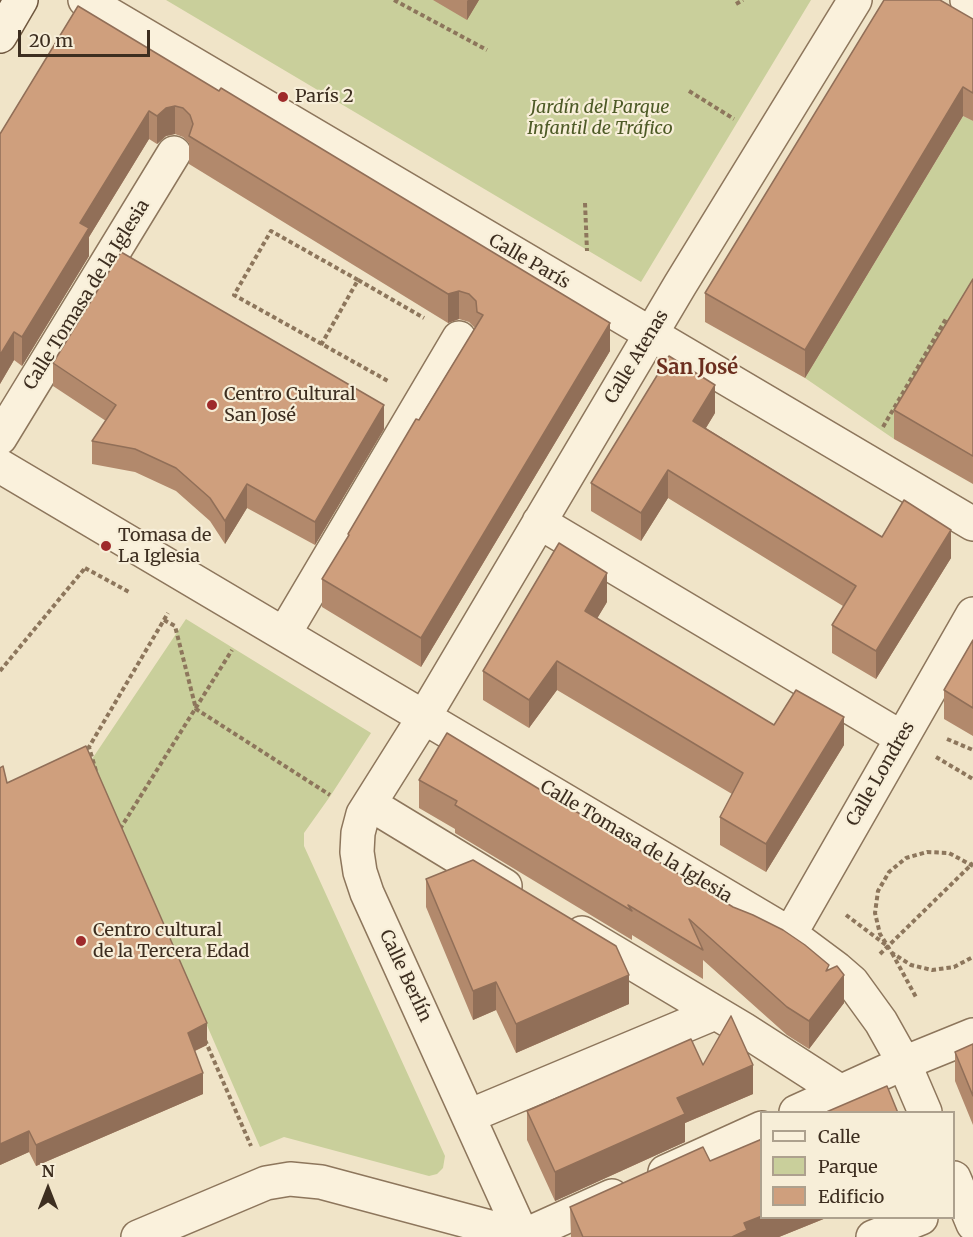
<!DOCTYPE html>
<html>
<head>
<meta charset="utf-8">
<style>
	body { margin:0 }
	#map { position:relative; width:973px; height:1237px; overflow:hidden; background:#f0e4c8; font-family:Merriweather,serif }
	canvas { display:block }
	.legend { position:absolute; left:760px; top:1111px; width:195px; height:108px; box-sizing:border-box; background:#f7eed8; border:2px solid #ada18e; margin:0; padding:8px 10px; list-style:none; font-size:18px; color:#3d2e20 }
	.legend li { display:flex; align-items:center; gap:12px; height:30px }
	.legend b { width:30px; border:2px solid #ada18e }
	.north { position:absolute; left:18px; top:1159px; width:60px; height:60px; -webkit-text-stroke:4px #f7eed8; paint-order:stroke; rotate:0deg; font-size:16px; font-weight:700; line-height:24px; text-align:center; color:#3d2e20 }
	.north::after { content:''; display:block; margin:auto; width:21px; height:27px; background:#3d2e20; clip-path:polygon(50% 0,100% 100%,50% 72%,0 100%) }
	.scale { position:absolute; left:18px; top:30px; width:132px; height:27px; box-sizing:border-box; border:3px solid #3d2e20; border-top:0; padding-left:8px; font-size:18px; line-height:21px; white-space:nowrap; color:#3d2e20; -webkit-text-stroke:4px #f7eed8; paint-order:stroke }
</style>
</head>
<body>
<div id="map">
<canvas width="973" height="1237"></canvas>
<ul class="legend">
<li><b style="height:8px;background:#faf1dc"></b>Calle</li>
<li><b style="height:16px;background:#c9cf9b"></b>Parque</li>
<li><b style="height:16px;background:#cf9f7d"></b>Edificio</li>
</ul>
<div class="north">N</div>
<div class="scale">20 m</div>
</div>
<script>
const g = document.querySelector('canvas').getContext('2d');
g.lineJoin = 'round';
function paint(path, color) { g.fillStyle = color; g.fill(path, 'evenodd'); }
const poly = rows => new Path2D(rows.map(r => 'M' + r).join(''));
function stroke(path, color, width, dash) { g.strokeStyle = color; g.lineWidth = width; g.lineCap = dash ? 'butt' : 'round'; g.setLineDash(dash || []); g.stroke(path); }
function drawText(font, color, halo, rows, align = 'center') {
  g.font = font + ' Merriweather,serif'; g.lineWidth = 4.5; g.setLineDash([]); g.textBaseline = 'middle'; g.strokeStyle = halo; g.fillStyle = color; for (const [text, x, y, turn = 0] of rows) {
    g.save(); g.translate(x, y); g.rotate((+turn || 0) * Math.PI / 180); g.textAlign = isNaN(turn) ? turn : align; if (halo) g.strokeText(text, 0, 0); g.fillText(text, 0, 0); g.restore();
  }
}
const green = poly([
	[166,0,811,0,641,282],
	[963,116,973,121,973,307,894,439,805,378],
	[186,619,371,733,331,795,304,833,304,846,445,1156,443,1168,437,1174,429,1176,284,1137,260,1147,124,835,86,768]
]);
const path = poly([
	[394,0,487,50],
	[736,4,743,0],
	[689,91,734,119],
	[585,203,587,251],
	[358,280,271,231,234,295,388,381],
	[321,345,358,280,424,318],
	[883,427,947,317],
	[85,568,129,592],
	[164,620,175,626,196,709,330,795],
	[0,671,85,568],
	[947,739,973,750],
	[936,757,973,779],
	[96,771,89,747,168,613],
	[120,829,232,650],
	[973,866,949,853,927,852,906,858,889,872,878,891,875,913,880,934,892,953,911,965,932,970,954,967,973,957],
	[846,915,886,945],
	[892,953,917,999],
	[880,954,973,863],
	[205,1040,251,1146]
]);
const street = poly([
	[85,0,973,524],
	[967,0,973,3],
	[0,438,174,153],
	[0,466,790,934,837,969,852,982,881,1022,904,1063,925,1112],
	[539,522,902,738],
	[284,634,459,338],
	[370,804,505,886],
	[582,933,743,1029,841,1092],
	[790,934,973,614],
	[796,1112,904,1063,973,1035],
	[469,1116,715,1013],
	[665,1172,762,1128],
	[954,1178,973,1224],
	[138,1237,266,1183,290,1179,321,1182,523,1236,612,1196],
	[523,1237,367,893,360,872,357,852,358,833,363,814,424,717,680,285,855,0],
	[873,1237,921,1218]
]);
const secondary = poly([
	[0,36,21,0]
]);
const wall = poly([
	[433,0,479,0,467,20],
	[78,6,610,351,421,667,322,607,322,579,348,537,348,534,475,328,469,322,459,319,448,323,189,164,189,143,183,137,175,134,166,136,157,144,149,139,89,237,89,256,22,366,14,360,0,384,0,134],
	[973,19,973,121,963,116,805,378,705,322,705,293],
	[973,279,973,484,894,439,894,410],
	[53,363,384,429,315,545,247,508,225,544,210,521,176,491,135,472,92,464,92,441,106,421,53,386],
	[715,413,706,428,882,537,951,558,876,679,832,653,832,625,843,606,668,498,641,541,591,511,591,483],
	[607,602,597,618,774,725,844,745,766,872,720,845,720,817,732,794,557,690,529,728,483,700,483,671],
	[973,640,973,736,944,719,944,690],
	[0,768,7,783,207,1045,195,1051,203,1094,36,1166,29,1152,0,1165],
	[419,780,829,969,844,1003,809,1049,787,1035,703,960,703,979,632,935,632,940,455,833,455,829,419,808],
	[426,879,629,1004,516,1053,496,1010,473,1020,426,907],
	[973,1044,973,1125,955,1081,955,1052],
	[703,1065,753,1094,685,1123,685,1142,555,1201,527,1140,527,1111],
	[710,1161,762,1218,826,1218,779,1237,571,1237,570,1207]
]);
const shadedWall = poly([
	[468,0,479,0,467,20,467,1],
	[963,87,963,116,805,378,805,350],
	[175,106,175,134,166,136,157,144,157,116,166,108],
	[149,111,149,139,89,237,89,256,22,366,22,337,80,223],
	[459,291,459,319,448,323,448,294],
	[610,323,610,351,421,667,421,638],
	[14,332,14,360,0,384,0,355],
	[715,385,715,413,693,449,693,421],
	[384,405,384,429,315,545,315,522],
	[668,470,668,498,641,541,641,513],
	[247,484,247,508,225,544,225,521],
	[951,530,951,558,876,679,876,651],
	[607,573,607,602,585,639,585,611],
	[557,661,557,690,529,728,529,700],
	[844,717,844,745,766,872,766,844],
	[629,975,629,1004,516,1053,516,1024],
	[844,975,844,1003,809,1049,809,1021],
	[496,982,496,1010,473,1020,473,991],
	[207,1023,207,1045,188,1054,188,1033],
	[753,1065,753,1094,685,1123,685,1142,555,1201,555,1172,677,1098],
	[203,1073,203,1094,36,1166,36,1145],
	[29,1131,29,1152,0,1165,0,1144],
	[762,1216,762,1218,826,1218,779,1237,732,1237,744,1223]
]);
const building = poly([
	[884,0,940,0,973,19,973,93,963,87,805,350,705,293,884,0],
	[78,6,219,91,221,88,610,323,421,638,322,579,349,535,348,534,416,419,419,420,483,315,477,312,476,301,469,294,459,291,448,294,189,136,193,124,190,115,183,108,175,106,166,108,157,116,149,111,80,223,89,228,22,337,14,332,0,355,0,134,78,6],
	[121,252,384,405,315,522,247,484,225,521,210,498,176,468,135,449,92,441,116,405,53,363,121,252],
	[973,279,973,456,894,410,973,279],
	[669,356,715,385,693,421,882,537,904,500,951,530,876,651,832,625,856,586,668,470,641,513,591,483,669,356],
	[559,543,607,573,585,611,774,725,796,690,844,717,766,844,720,817,743,773,557,661,529,700,483,671,559,543],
	[973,640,973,708,944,690,973,640],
	[447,733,733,907,753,915,783,930,805,945,829,965,826,971,837,966,844,975,809,1021,787,1007,689,919,703,950,628,905,632,911,455,805,457,801,419,780,447,733],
	[86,746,207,1023,188,1033,203,1073,36,1145,29,1131,0,1144,0,768,3,766,7,783,86,746],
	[473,860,616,946,629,975,516,1024,496,982,473,991,426,879,473,860],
	[731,1016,753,1065,677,1098,685,1114,555,1172,527,1111,691,1039,703,1065,731,1016],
	[973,1044,973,1096,955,1052,973,1044],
	[887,1086,898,1113,824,1113,887,1086],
	[762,1139,762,1216,744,1223,747,1230,732,1237,583,1237,570,1207,703,1147,710,1161,762,1139]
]);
const markers = [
	[283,97,6,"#9e2a2b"],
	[212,405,6,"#9e2a2b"],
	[106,546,6,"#9e2a2b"],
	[81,941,6,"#9e2a2b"]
];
const poiNames = [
	["París 2",295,97],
	["Centro Cultural",224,395],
	["San José",224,416],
	["Tomasa de",118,536],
	["La Iglesia",118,557],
	["Centro cultural",93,931],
	["de la Tercera Edad",93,952]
];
const parkNames = [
	["Jardín del Parque",600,108],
	["Infantil de Tráfico",600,129]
];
const streetNames = [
	["Calle París",529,262,30],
	["Calle Tomasa de la Iglesia",87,295,-58],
	["Calle Atenas",637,357,-59],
	["Calle Londres",881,774,-60],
	["Calle Tomasa de la Iglesia",636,842,31],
	["Calle Berlín",405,976,65]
];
const neighbourhoodNames = [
	["San José",697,368]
];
paint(green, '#c9cf9b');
stroke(street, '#8d765c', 36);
stroke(secondary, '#6f573f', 36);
stroke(path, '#8d765c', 4, [4.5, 3]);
stroke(street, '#faf1dc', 33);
stroke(secondary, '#faf1dc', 33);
paint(wall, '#b2896c');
paint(shadedWall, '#916f58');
paint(building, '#cf9f7d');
stroke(building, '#916f58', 1.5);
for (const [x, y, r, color] of markers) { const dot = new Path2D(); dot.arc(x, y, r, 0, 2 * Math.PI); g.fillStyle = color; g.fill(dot); stroke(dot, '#f7eed8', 2); }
drawText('18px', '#3d2e20', '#f7eed8', poiNames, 'left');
drawText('italic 18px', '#4d5a26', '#f7eed8', parkNames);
drawText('18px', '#3d2e20', '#f7eed8', streetNames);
drawText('bold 20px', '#6b2e1e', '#f7eed8', neighbourhoodNames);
</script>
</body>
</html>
